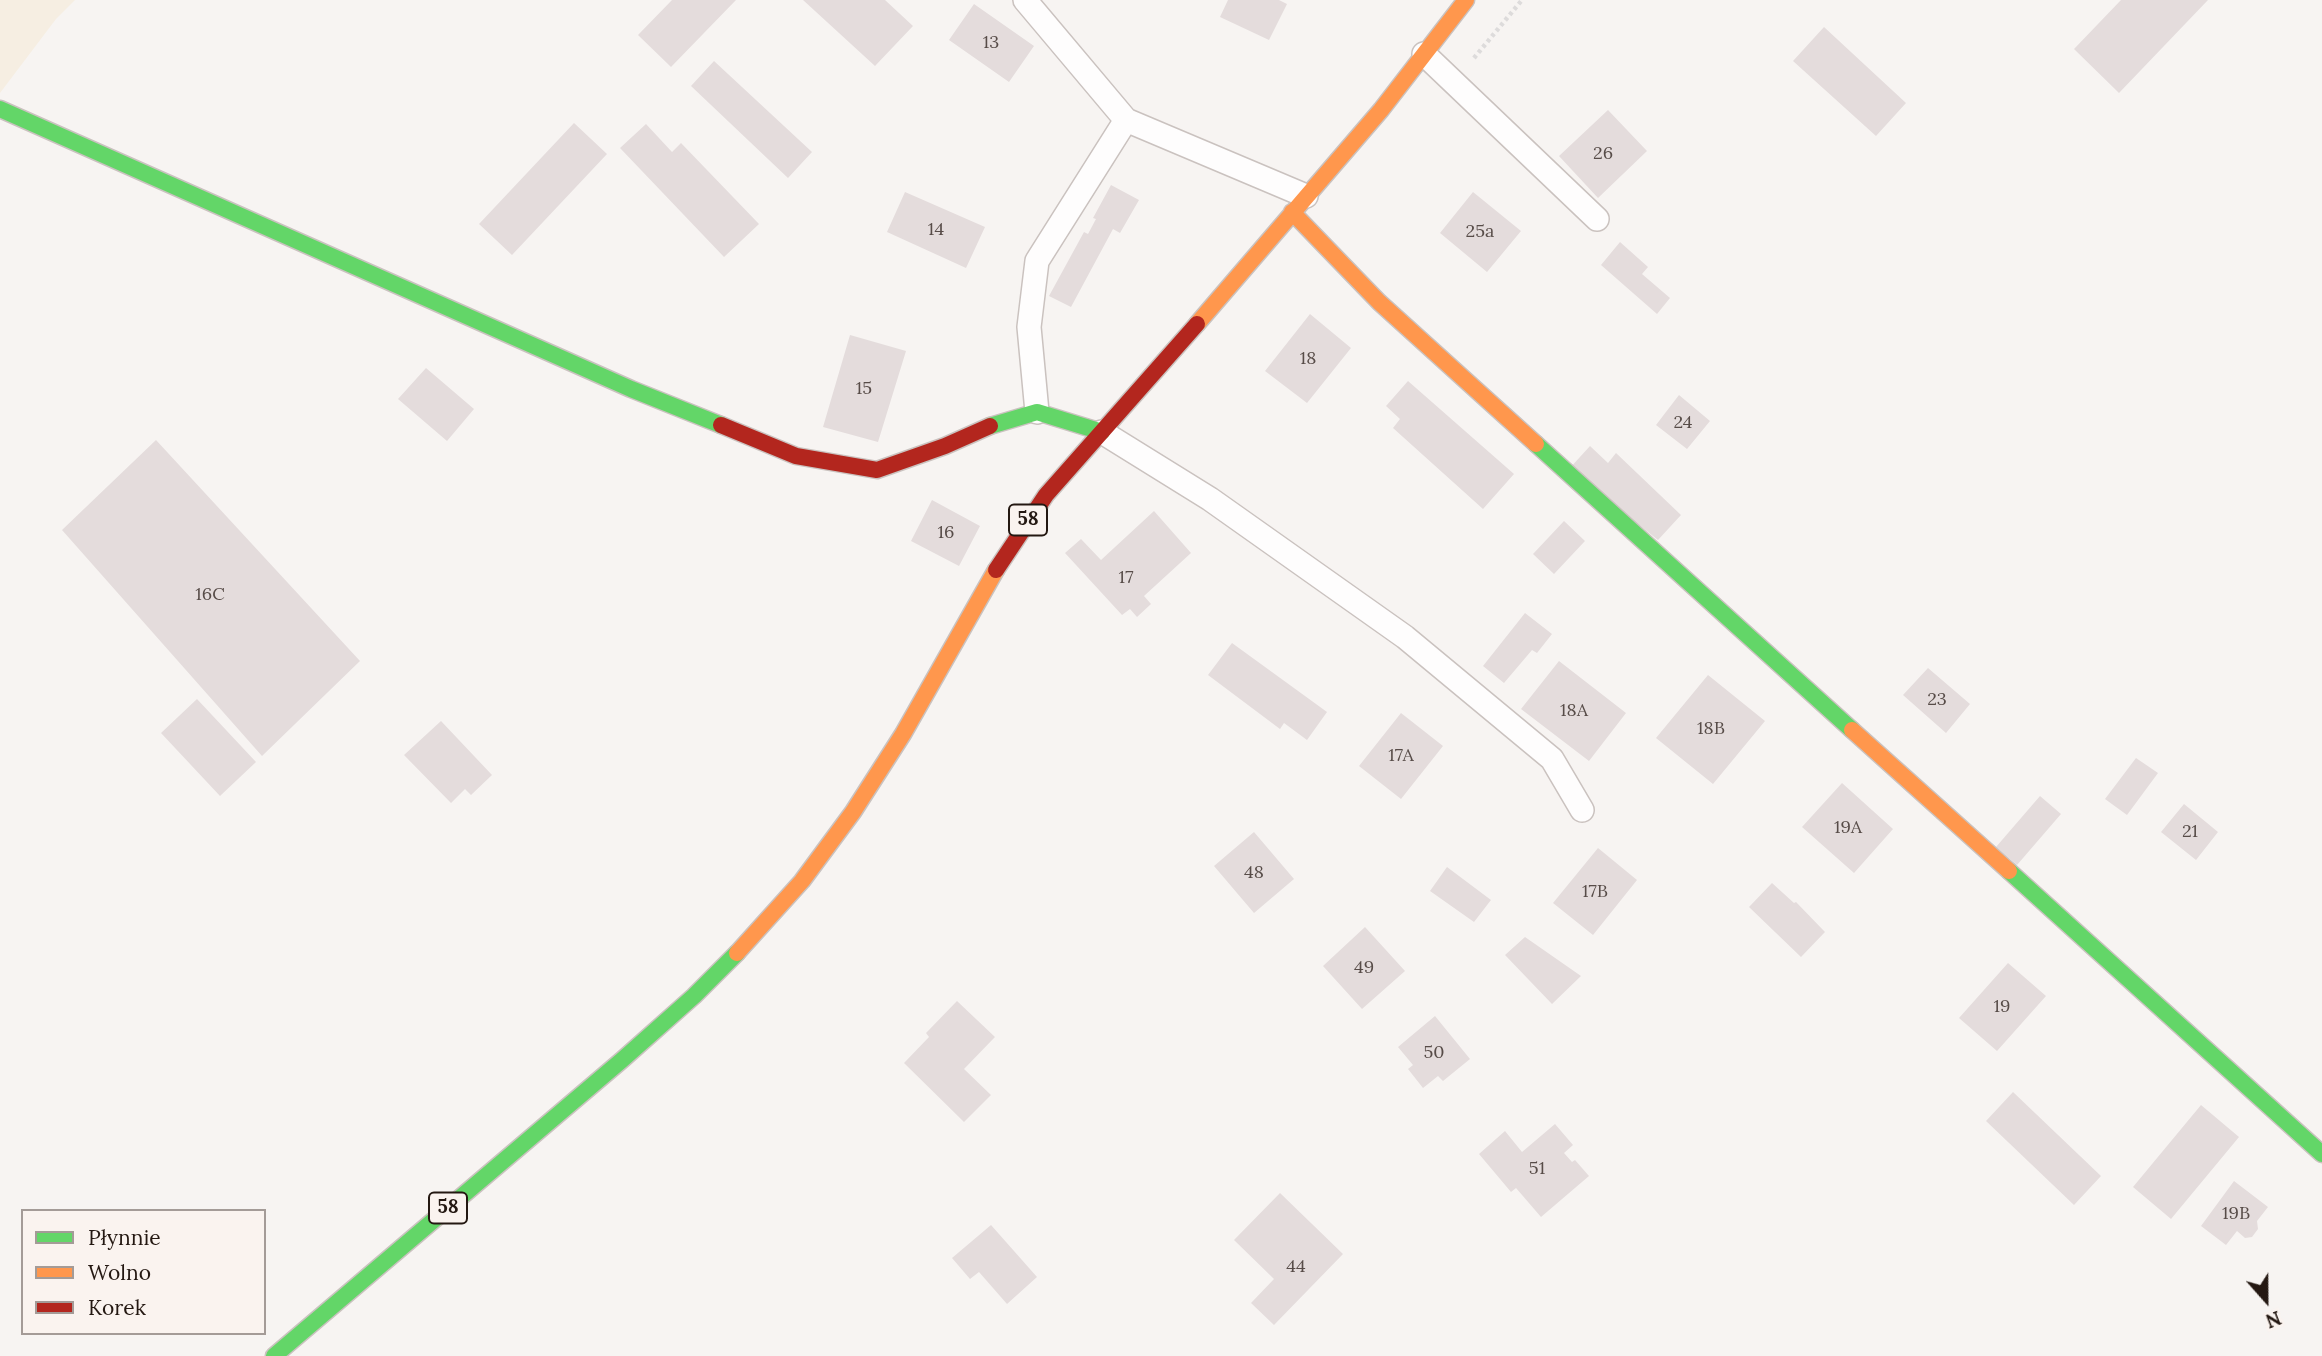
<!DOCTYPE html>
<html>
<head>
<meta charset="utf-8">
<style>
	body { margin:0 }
	#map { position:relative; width:2322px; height:1356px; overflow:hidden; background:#f7f4f2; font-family:Lora,serif }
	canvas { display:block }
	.legend { position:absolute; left:21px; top:1209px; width:245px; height:126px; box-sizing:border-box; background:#faf3ef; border:2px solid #a49b97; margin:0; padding:9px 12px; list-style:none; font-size:21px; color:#241812 }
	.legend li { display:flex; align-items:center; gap:14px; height:35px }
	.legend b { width:35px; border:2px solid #a49b97 }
	.north { position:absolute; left:2231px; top:1265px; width:70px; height:70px; -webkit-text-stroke:5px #faf3ef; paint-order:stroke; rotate:159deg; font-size:19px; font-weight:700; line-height:28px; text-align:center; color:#241812 }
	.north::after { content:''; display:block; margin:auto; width:24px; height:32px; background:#241812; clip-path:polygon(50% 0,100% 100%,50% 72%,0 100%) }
</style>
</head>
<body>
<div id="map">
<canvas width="2322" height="1356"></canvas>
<ul class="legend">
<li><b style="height:9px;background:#63d668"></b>Płynnie</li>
<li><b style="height:9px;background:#ff974d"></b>Wolno</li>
<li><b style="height:9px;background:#b3261e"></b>Korek</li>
</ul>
<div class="north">N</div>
</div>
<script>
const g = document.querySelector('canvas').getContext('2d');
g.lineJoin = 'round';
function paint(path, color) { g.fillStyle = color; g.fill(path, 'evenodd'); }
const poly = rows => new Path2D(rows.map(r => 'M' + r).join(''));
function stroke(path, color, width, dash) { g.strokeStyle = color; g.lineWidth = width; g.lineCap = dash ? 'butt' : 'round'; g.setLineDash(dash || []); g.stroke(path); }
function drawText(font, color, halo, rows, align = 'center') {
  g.font = font + ' Lora,serif'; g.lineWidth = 5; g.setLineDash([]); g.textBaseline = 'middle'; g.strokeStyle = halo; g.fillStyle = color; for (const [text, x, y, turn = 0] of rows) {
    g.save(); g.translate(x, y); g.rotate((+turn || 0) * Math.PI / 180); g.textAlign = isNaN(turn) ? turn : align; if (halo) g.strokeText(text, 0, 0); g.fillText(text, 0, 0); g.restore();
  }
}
const industrial = poly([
	[0,0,75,0,56,19,0,93]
]);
const building = poly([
	[672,0,736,0,671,67,638,35],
	[803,0,885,0,913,26,875,66],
	[1228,0,1279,0,1287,4,1269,40,1220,17],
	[2121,0,2208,0,2119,93,2074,49],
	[974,4,1034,46,1009,82,949,40],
	[1824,27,1906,103,1876,136,1793,61],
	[714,61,812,152,788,178,691,86],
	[1608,110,1647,151,1598,198,1559,156],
	[574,123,607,154,512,255,479,224],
	[646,124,672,152,681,143,759,224,724,257,620,148],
	[1111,185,1139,200,1120,233,1113,229,1071,307,1049,296,1084,232,1088,234,1096,219,1093,218],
	[905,192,985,227,966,268,887,232],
	[1473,192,1521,231,1487,272,1440,233],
	[1620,242,1648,267,1642,274,1670,298,1657,314,1601,265],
	[1310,314,1351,348,1307,403,1265,371],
	[850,335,906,351,878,442,823,427],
	[426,368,474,409,447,441,398,399],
	[1408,381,1514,474,1483,509,1393,428,1400,419,1386,406],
	[1679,395,1710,421,1687,449,1656,425],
	[156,440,360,661,262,756,62,530],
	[1590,446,1608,463,1616,453,1681,515,1658,540,1569,469],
	[932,500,980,526,959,566,911,541],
	[1154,511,1191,553,1144,596,1151,604,1137,617,1130,609,1122,615,1065,553,1081,539,1101,560],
	[1564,521,1585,541,1554,574,1533,554],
	[1525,613,1552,634,1537,653,1532,650,1504,683,1483,666],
	[1232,643,1327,712,1307,740,1284,723,1280,729,1208,675],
	[1559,661,1626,713,1589,761,1521,709],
	[1928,668,1970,704,1946,733,1903,695],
	[1708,675,1765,721,1713,784,1656,738],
	[197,699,256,762,220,796,161,733],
	[1401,713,1443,746,1401,799,1359,766],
	[441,721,492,775,471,795,465,789,451,803,404,755],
	[2136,758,2158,773,2127,815,2105,799],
	[1842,783,1893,829,1854,873,1802,827],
	[2040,796,2061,814,2017,865,1996,847],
	[2184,804,2218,832,2196,860,2161,832],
	[1254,832,1294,879,1254,913,1214,866],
	[1598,848,1637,880,1593,935,1553,903],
	[1447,867,1491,900,1474,922,1430,891],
	[1772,883,1794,903,1796,902,1825,932,1801,957,1749,907],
	[1365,927,1405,971,1362,1009,1323,966],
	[1525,937,1581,976,1552,1004,1505,955],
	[2008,963,2046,996,1997,1051,1959,1018],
	[957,1001,995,1037,964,1069,991,1095,964,1122,904,1063,929,1037,926,1033],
	[1435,1016,1470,1059,1443,1081,1438,1076,1423,1088,1408,1069,1413,1065,1398,1047],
	[2013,1092,2101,1176,2074,1205,1986,1121],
	[2201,1105,2239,1137,2171,1219,2133,1187],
	[1555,1124,1573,1145,1564,1153,1572,1162,1575,1160,1589,1176,1541,1217,1516,1188,1511,1192,1479,1154,1505,1131,1522,1152],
	[2234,1181,2268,1207,2257,1221,2258,1229,2252,1237,2245,1238,2237,1231,2226,1245,2201,1226],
	[1280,1193,1343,1254,1274,1325,1251,1303,1274,1279,1234,1240],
	[991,1225,1037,1277,1007,1304,979,1272,970,1279,952,1258]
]);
const path = poly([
	[1474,58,1522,0]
]);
const lane = poly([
	[1025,0,1126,120,1306,196],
	[1424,54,1597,219],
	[1037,412,1029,327,1037,261,1126,120],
	[1102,432,1210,499,1405,637,1552,759,1582,810]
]);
const fast = poly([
	[0,109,631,389,721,425],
	[990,426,1037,412,1102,432],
	[1536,444,1852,730],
	[2009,871,2322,1154],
	[274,1356,622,1060,694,996,737,953]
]);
const slow = poly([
	[1292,212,1379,302,1536,444],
	[1197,324,1381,110,1466,0],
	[1852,730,2009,871],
	[737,953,802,881,853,812,903,734,996,570]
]);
const jam = poly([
	[721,425,796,456,877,470,945,446,990,426],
	[996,570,1046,495,1197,324]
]);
const numberNames = [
	["13",991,43],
	["26",1603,154],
	["14",936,230],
	["25a",1480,232],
	["18",1308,359],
	["15",864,389],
	["24",1683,423],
	["16",946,533],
	["17",1126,578],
	["16C",210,595],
	["23",1937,700],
	["18A",1574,711],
	["18B",1711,729],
	["17A",1401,756],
	["19A",1848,828],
	["21",2190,832],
	["48",1254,873],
	["17B",1595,892],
	["49",1364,968],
	["19",2002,1007],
	["50",1434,1053],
	["51",1537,1169],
	["19B",2236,1214],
	["44",1296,1267]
];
const shields = [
	[1028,520,38],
	[448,1208,38]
];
const shieldNames = [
	["58",1028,520],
	["58",448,1208]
];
paint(industrial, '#f6eee2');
paint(building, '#e4dcdc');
stroke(lane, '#cac2bf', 26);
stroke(fast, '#cac2bf', 19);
stroke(slow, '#cac2bf', 19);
stroke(jam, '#cac2bf', 19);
stroke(path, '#dddbdb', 4.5, [3.5, 3.5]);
stroke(lane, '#fefdfd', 23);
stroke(fast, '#63d668', 16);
stroke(slow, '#ff974d', 16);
stroke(jam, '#b3261e', 16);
drawText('18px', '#574c48', null, numberNames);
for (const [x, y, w] of shields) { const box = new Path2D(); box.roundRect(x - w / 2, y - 15.5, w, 31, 5); g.fillStyle = '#faf3ef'; g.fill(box); stroke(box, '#241812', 2); }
drawText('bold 19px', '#241812', null, shieldNames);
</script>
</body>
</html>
